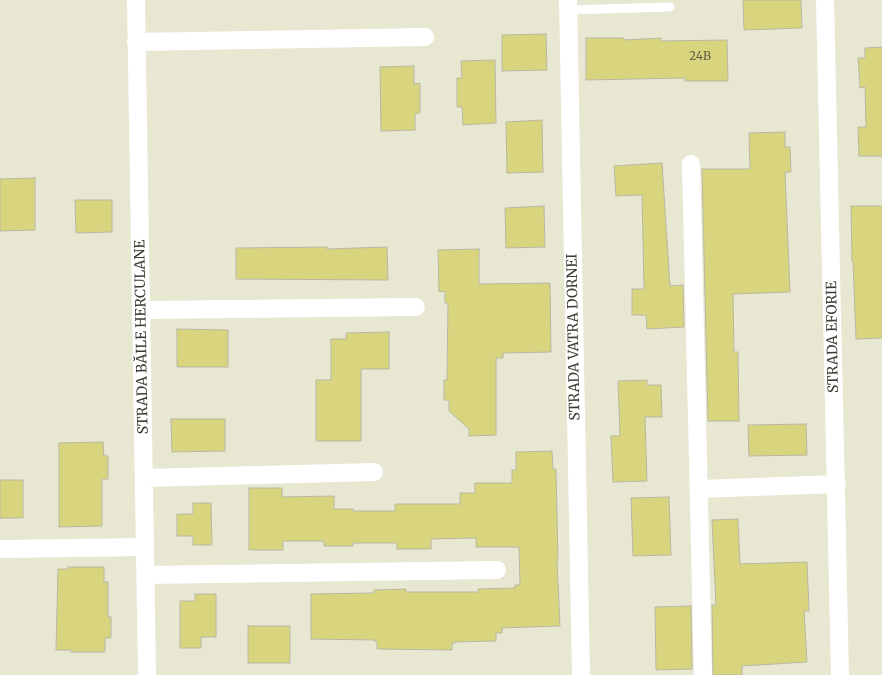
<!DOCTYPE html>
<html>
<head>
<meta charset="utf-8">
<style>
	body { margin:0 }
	canvas { display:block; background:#e7e7d2 }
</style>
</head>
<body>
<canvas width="882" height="675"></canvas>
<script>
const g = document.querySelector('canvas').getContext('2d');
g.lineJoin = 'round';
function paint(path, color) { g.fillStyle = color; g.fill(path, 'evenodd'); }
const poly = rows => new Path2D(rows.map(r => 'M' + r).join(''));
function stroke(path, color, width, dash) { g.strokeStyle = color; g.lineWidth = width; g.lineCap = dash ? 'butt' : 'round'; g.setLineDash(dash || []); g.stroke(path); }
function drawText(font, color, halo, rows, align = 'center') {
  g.font = font + ' Merriweather,serif'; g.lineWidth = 3; g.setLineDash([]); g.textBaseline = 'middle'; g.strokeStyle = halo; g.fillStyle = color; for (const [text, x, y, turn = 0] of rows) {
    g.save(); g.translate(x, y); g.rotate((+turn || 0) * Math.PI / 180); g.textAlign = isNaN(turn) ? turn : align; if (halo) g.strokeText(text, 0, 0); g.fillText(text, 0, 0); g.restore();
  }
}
const building = poly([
	[743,0,801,0,802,28,744,30,743,0],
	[546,34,547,70,502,71,502,35,546,34],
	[586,38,624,38,624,40,661,38,661,41,727,40,728,81,685,81,685,78,586,80,586,38],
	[882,47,882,156,859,156,858,127,866,127,865,87,860,88,858,58,865,58,865,48,882,47],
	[495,60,496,123,463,125,462,107,457,107,457,78,462,78,461,61,495,60],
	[414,66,414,84,420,83,420,113,415,114,415,130,381,131,380,67,414,66],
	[542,120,543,172,507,173,506,122,542,120],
	[785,132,785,147,790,147,791,172,785,172,790,292,733,294,734,352,738,352,739,421,708,421,702,169,750,169,749,133,785,132],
	[662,163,670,286,683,285,684,327,647,329,646,315,632,315,632,289,644,289,642,195,616,196,614,166,662,163],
	[35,178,35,230,0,231,0,179,35,178],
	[75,200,112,200,112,232,76,233,75,200],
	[544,206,545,247,506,248,505,208,544,206],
	[851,206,882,206,882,338,856,339,853,262,852,262,851,206],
	[327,247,327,249,387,247,388,280,236,279,236,248,327,247],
	[479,249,479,284,550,283,551,352,503,353,503,358,496,358,496,435,469,436,469,429,449,411,449,400,444,400,444,380,447,380,448,303,445,303,445,291,439,292,438,250,479,249],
	[177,329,228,330,228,367,177,367,177,329],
	[389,332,389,369,361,369,361,441,316,441,316,380,331,380,331,339,346,339,346,333,389,332],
	[647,380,647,385,661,385,662,417,645,417,647,481,613,482,611,436,620,436,618,381,647,380],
	[171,419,225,419,225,451,172,452,171,419],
	[806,424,807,455,749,456,748,425,806,424],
	[103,442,104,456,108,456,108,479,102,479,102,526,59,527,59,443,103,442],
	[552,451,553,469,556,469,558,561,557,561,560,626,502,628,502,633,496,633,496,641,455,642,455,643,452,643,452,650,377,649,377,642,374,641,374,640,311,639,311,594,374,593,374,590,406,589,406,592,478,592,478,589,515,588,515,585,520,585,519,547,476,547,476,538,431,539,431,549,397,549,397,543,353,543,353,546,324,546,324,541,283,541,283,550,249,550,249,488,282,488,282,497,334,496,334,509,353,509,353,511,395,511,395,504,460,504,460,493,475,493,475,483,512,483,512,470,516,470,516,452,552,451],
	[0,480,23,480,23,518,0,518,0,480],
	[669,497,671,555,633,556,631,498,669,497],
	[193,503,211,503,212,545,193,545,193,536,177,536,177,514,193,514,193,503],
	[738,519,740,564,807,562,809,611,804,611,807,662,742,666,742,675,713,675,712,605,716,605,712,520,738,519],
	[68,567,104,567,104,582,108,582,108,617,111,617,111,638,105,638,105,652,71,652,71,650,56,650,58,569,68,569,68,567],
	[195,594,216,594,216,637,201,637,201,648,180,648,180,601,195,601,195,594],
	[691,606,692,669,656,670,655,607,691,606],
	[248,626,290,626,290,663,248,663,248,626]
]);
const lane = poly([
	[568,10,670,7]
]);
const street = poly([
	[136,0,147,675],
	[568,0,581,675],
	[825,0,840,675],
	[136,42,425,37],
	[691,164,703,675],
	[141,310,416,307],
	[144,478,374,472],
	[699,489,837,484],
	[0,549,145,547],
	[146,575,497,570]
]);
const numberNames = [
	["24B",700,57]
];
const streetNames = [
	["STRADA BĂILE HERCULANE",142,337,-91],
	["STRADA VATRA DORNEI",574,337,-91],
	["STRADA EFORIE",833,337,-91]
];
paint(building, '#d9d57f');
stroke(building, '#b8b8a4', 1);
stroke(lane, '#fff', 9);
stroke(street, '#fff', 18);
drawText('12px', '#636246', null, numberNames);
drawText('14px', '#3c3c33', '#fff', streetNames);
</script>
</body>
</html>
